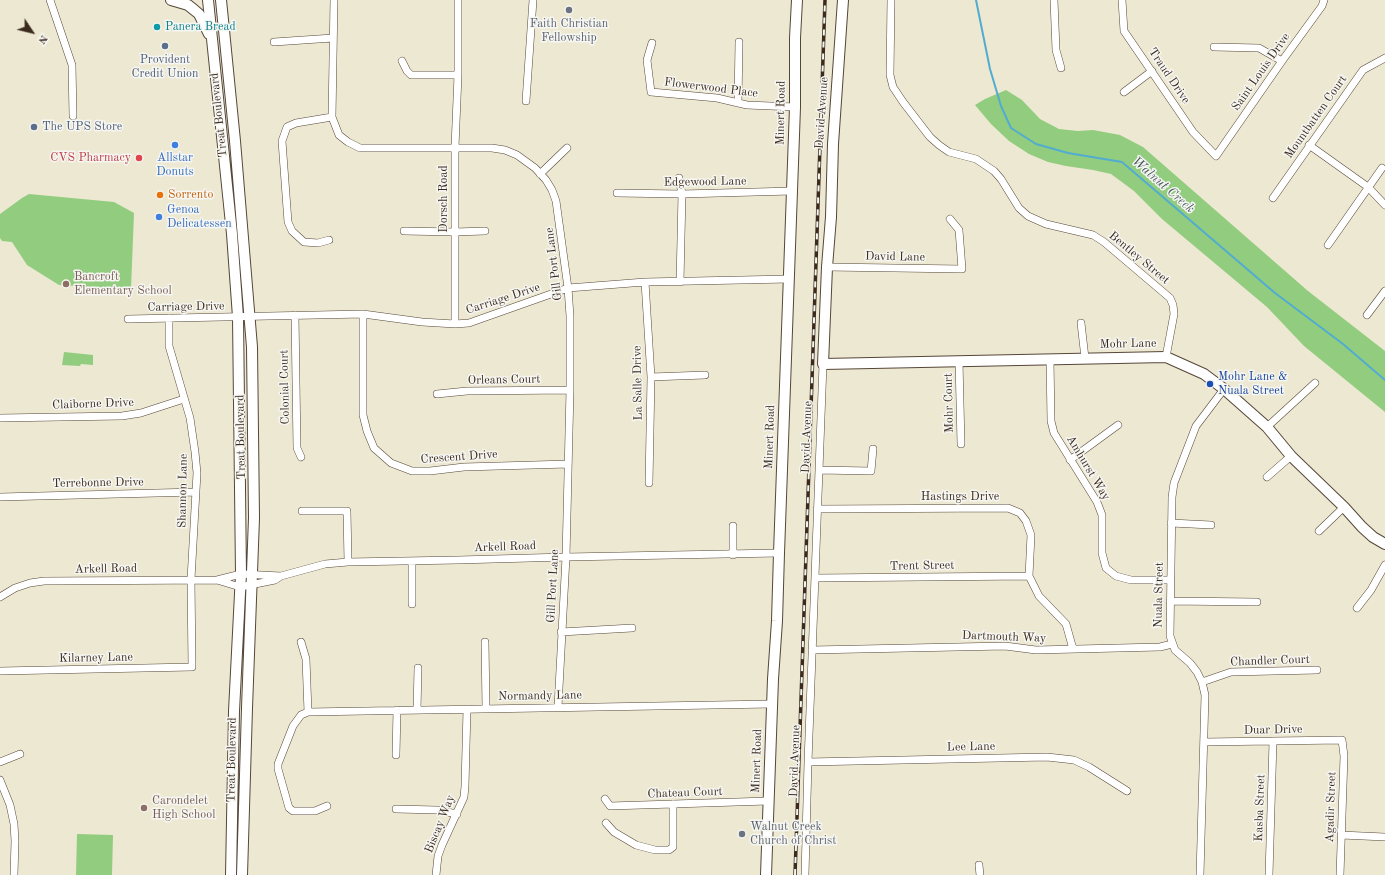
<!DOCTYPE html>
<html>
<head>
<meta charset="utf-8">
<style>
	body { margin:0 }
	#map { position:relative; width:1385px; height:875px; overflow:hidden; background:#ede8d1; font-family:"Old Standard TT",serif }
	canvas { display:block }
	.north { position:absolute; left:12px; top:12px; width:40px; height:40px; -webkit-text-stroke:3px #f6f6f2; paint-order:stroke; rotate:125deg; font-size:11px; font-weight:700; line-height:16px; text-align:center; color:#3b2a1e }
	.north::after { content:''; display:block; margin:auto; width:14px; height:18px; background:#3b2a1e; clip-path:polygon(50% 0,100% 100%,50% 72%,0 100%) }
</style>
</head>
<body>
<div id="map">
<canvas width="1385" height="875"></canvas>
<div class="north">N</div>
</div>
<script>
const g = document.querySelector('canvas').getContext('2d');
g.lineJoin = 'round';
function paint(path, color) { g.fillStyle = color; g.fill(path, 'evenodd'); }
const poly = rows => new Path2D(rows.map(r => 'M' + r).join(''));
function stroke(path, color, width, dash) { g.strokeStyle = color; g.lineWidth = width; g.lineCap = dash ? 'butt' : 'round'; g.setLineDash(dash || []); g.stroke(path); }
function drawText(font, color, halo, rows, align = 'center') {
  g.font = font + ' "Old Standard TT",serif'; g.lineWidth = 3; g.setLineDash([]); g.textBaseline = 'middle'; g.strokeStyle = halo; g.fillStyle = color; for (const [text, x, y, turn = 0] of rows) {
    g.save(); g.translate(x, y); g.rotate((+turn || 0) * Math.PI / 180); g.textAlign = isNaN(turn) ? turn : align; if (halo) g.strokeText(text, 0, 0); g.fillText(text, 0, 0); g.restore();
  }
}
const green = poly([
	[1006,90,1022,100,1040,119,1059,129,1078,131,1093,130,1120,135,1143,147,1308,291,1385,351,1385,412,1304,346,1267,307,1162,219,1134,191,1111,174,1093,170,1066,166,1048,162,1029,154,1009,141,991,124,975,105,985,99],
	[29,194,114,202,134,213,131,289,59,285,27,265,12,242,2,241,0,238,0,214,22,198],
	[64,352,93,355,93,365,81,364,80,366,62,365],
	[77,834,113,835,112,875,76,875]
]);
const stream = poly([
	[976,0,990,69,1001,106,1011,128,1036,144,1068,153,1122,162,1275,293,1343,344,1385,380]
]);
const street = poly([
	[50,0,72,65,73,116],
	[334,0,332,117,339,135,348,142,360,148,492,148,505,150,517,155,535,168,546,180,552,190,556,201,568,288,570,316,570,390,566,557,558,707],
	[891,0,890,75,893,87,903,102,930,137,939,145,949,152,976,159,994,171,1001,179,1019,208,1028,216,1046,224,1093,235,1104,242,1170,298,1173,305,1174,314,1166,357],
	[1054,0,1056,50,1061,68],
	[1122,0,1124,31,1193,132,1216,156,1282,61,1322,6,1324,0],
	[274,42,333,38],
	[652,43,647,60,651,92,717,98,747,105,795,107],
	[1214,47,1259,48,1282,61],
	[402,61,407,71,411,75,458,75],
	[1124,92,1152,71],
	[526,101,533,0],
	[738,103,739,42],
	[1309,145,1368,187,1385,205],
	[540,174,567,148],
	[679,178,682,194,680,282],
	[617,193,682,194,792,191],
	[1273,198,1363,70,1385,58],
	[404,231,455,232,485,231],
	[329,240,318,243,304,242,292,231,288,222,282,141,287,127,296,123,332,117],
	[1328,245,1382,168],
	[827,267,962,269,959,230,950,219],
	[645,282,651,377,649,483],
	[363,314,363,415,367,431,374,448,391,463,412,471,430,471,464,467,568,464],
	[295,315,297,448,301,457],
	[1367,315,1385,291],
	[128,319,363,314,422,322,455,324,469,323,568,288,645,282,789,279],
	[1081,323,1085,358],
	[455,324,455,147,458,75,458,0],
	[1050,359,1051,421,1054,433,1097,502,1102,515,1102,553,1106,568,1116,576,1131,580,1170,580],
	[959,361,961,444],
	[651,377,705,375],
	[437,394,467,391,570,390],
	[0,418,122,416,141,413,184,399],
	[1267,427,1315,383],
	[1070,460,1118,425],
	[819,470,871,471,873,449],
	[1267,477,1291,456],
	[0,497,196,492],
	[817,509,1008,508,1020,513,1026,521,1031,535,1029,576,1039,596,1066,624,1073,649],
	[302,511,347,511,348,562],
	[1171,523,1211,525],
	[733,526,733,555],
	[1319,531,1344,507],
	[281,576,325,564,348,562,458,560,566,557,779,553],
	[815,578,1029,576],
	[0,597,15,588,30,583,44,581,217,580,241,574,281,576,275,580,240,587,217,580],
	[1170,601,1257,602],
	[412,604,412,561],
	[1357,608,1371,590,1385,565],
	[561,632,632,628],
	[301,642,306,659,308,712],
	[485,642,486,708],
	[812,650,1005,646,1036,650,1160,647,1172,644],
	[0,671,192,667,191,579,197,473,195,452,190,418,169,346,169,318],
	[1202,682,1231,672,1317,670],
	[417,710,418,668],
	[1204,742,1342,740,1344,756,1340,875],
	[396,755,397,710],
	[0,762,20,754],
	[808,762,1047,757,1074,760,1089,767,1127,791],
	[0,780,10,805,14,824,15,841,14,875],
	[605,799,610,806,768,801],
	[327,806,315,811,293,811,289,808,278,769,278,764,293,726,301,715,308,712,772,704],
	[396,809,437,810,457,814],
	[606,823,614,832,636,845,655,850,669,850,673,847,673,804],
	[1341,835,1385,837],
	[979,865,980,875],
	[436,875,438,856,442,845,464,797,465,786,467,709],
	[805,875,808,762,823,364],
	[1200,875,1205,695,1202,682,1197,672,1190,663,1175,650,1170,636,1172,497,1174,483,1196,426,1224,389],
	[1269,875,1273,741]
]);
const secondary = poly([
	[171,0,188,5,193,9,199,14,209,34],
	[208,0,232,234,238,317,241,574,234,711,231,875],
	[221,0,235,141,252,347,254,518,247,708,242,875],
	[843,0,833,144,831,217,827,267,823,364,1166,357,1204,374,1224,389,1267,427,1291,456,1344,507,1362,527,1373,537,1385,544],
	[766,875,773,679,777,621,779,553,795,107,795,38,797,0]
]);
const rail = poly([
	[795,875,825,0]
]);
const markers = [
	[569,10,4,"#6b7280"],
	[157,27,4,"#0f9aa8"],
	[165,46,4,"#5c6f8a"],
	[34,127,4,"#5c6f8a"],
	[175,145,4,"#3f7fe0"],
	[139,158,4,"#e0444e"],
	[160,195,4,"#e8710a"],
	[159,217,4,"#3f7fe0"],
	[66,284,4,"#8d6e63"],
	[1210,384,4,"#1a4fb4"],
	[144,808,4,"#8d6e63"],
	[742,834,4,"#6b7280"]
];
const worshipNames = [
	["Faith Christian",569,24],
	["Fellowship",569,38],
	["Walnut Creek",750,827,"left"],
	["Church of Christ",750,841,"left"]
];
const cultureNames = [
	["Panera Bread",165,27]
];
const serviceNames = [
	["Provident",165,60],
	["Credit Union",165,74],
	["The UPS Store",42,127,"left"]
];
const streetNames = [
	["Saint Louis Drive",1261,72,-55],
	["Traud Drive",1169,76,56],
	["Flowerwood Place",711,88,7],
	["Minert Road",781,113,-89],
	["David Avenue",822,113,-86],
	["Treat Boulevard",219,115,-96],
	["Mountbatten Court",1316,117,-55],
	["Edgewood Lane",705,182,-1],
	["Dorsch Road",444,199,-90],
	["David Lane",895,257,1],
	["Bentley Street",1139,258,40],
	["Gill Port Lane",554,264,-97],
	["Carriage Drive",503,299,-18],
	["Carriage Drive",186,307,-1],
	["Mohr Lane",1128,344,-1],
	["Orleans Court",504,380,-1],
	["La Salle Drive",638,383,-91],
	["Colonial Court",285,387,-91],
	["Mohr Court",949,403,-91],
	["Claiborne Drive",93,404,-2],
	["Treat Boulevard",241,437,-91],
	["Minert Road",770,437,-88],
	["David Avenue",807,437,-88],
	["Crescent Drive",459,457,-4],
	["Amhurst Way",1088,468,59],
	["Terrebonne Drive",98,483,-1],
	["Shannon Lane",183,491,-89],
	["Hastings Drive",960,497],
	["Arkell Road",505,547,-2],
	["Trent Street",922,566,-1],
	["Arkell Road",106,569,-1],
	["Gill Port Lane",553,586,-87],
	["Nuala Street",1159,595,-89],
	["Dartmouth Way",1004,637,2],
	["Kilarney Lane",96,658,-1],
	["Chandler Court",1270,661,-2],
	["Normandy Lane",540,696,-1],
	["Duar Drive",1273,730,-1],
	["Lee Lane",971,747,-1],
	["Treat Boulevard",232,760,-89],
	["Minert Road",757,761,-88],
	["David Avenue",795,761,-88],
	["Chateau Court",685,793,-2],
	["Agadir Street",1331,807,-88],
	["Kasba Street",1260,808,-88],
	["Biscay Way",440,824,-68]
];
const healthNames = [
	["CVS Pharmacy",131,158]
];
const shopNames = [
	["Allstar",175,158],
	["Donuts",175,172],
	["Genoa",167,210,"left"],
	["Delicatessen",167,224,"left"]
];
const foodNames = [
	["Sorrento",168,195]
];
const educationNames = [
	["Bancroft",74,277],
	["Elementary School",74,291],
	["Carondelet",152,801],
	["High School",152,815]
];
const transitNames = [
	["Mohr Lane &",1218,377],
	["Nuala Street",1218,391]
];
const waterNames = [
	["Walnut Creek",1163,185,41]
];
paint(green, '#92cc7f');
stroke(stream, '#52acd0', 2);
stroke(street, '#564639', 8);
stroke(secondary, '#564639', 12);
stroke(street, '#fff', 7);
stroke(secondary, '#fff', 10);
stroke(rail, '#3b2a1e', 3.5);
stroke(rail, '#f6f6f2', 2, [6]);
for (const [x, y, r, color] of markers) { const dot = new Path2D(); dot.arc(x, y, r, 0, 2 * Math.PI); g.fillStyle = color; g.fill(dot); stroke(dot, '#f6f6f2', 1.5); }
drawText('12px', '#5b616d', '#f6f6f2', worshipNames);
drawText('12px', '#0d838f', '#f6f6f2', cultureNames, 'left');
drawText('12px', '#4e5e75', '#f6f6f2', serviceNames);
drawText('12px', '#3b2a1e', '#f6f6f2', streetNames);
drawText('12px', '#be3a42', '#f6f6f2', healthNames, 'right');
drawText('12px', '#366cbe', '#f6f6f2', shopNames);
drawText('12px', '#c56008', '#f6f6f2', foodNames, 'left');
drawText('12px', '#785e54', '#f6f6f2', educationNames, 'left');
drawText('12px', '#164399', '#f6f6f2', transitNames, 'left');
drawText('italic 13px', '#43585c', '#f6f6f2', waterNames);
</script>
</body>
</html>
